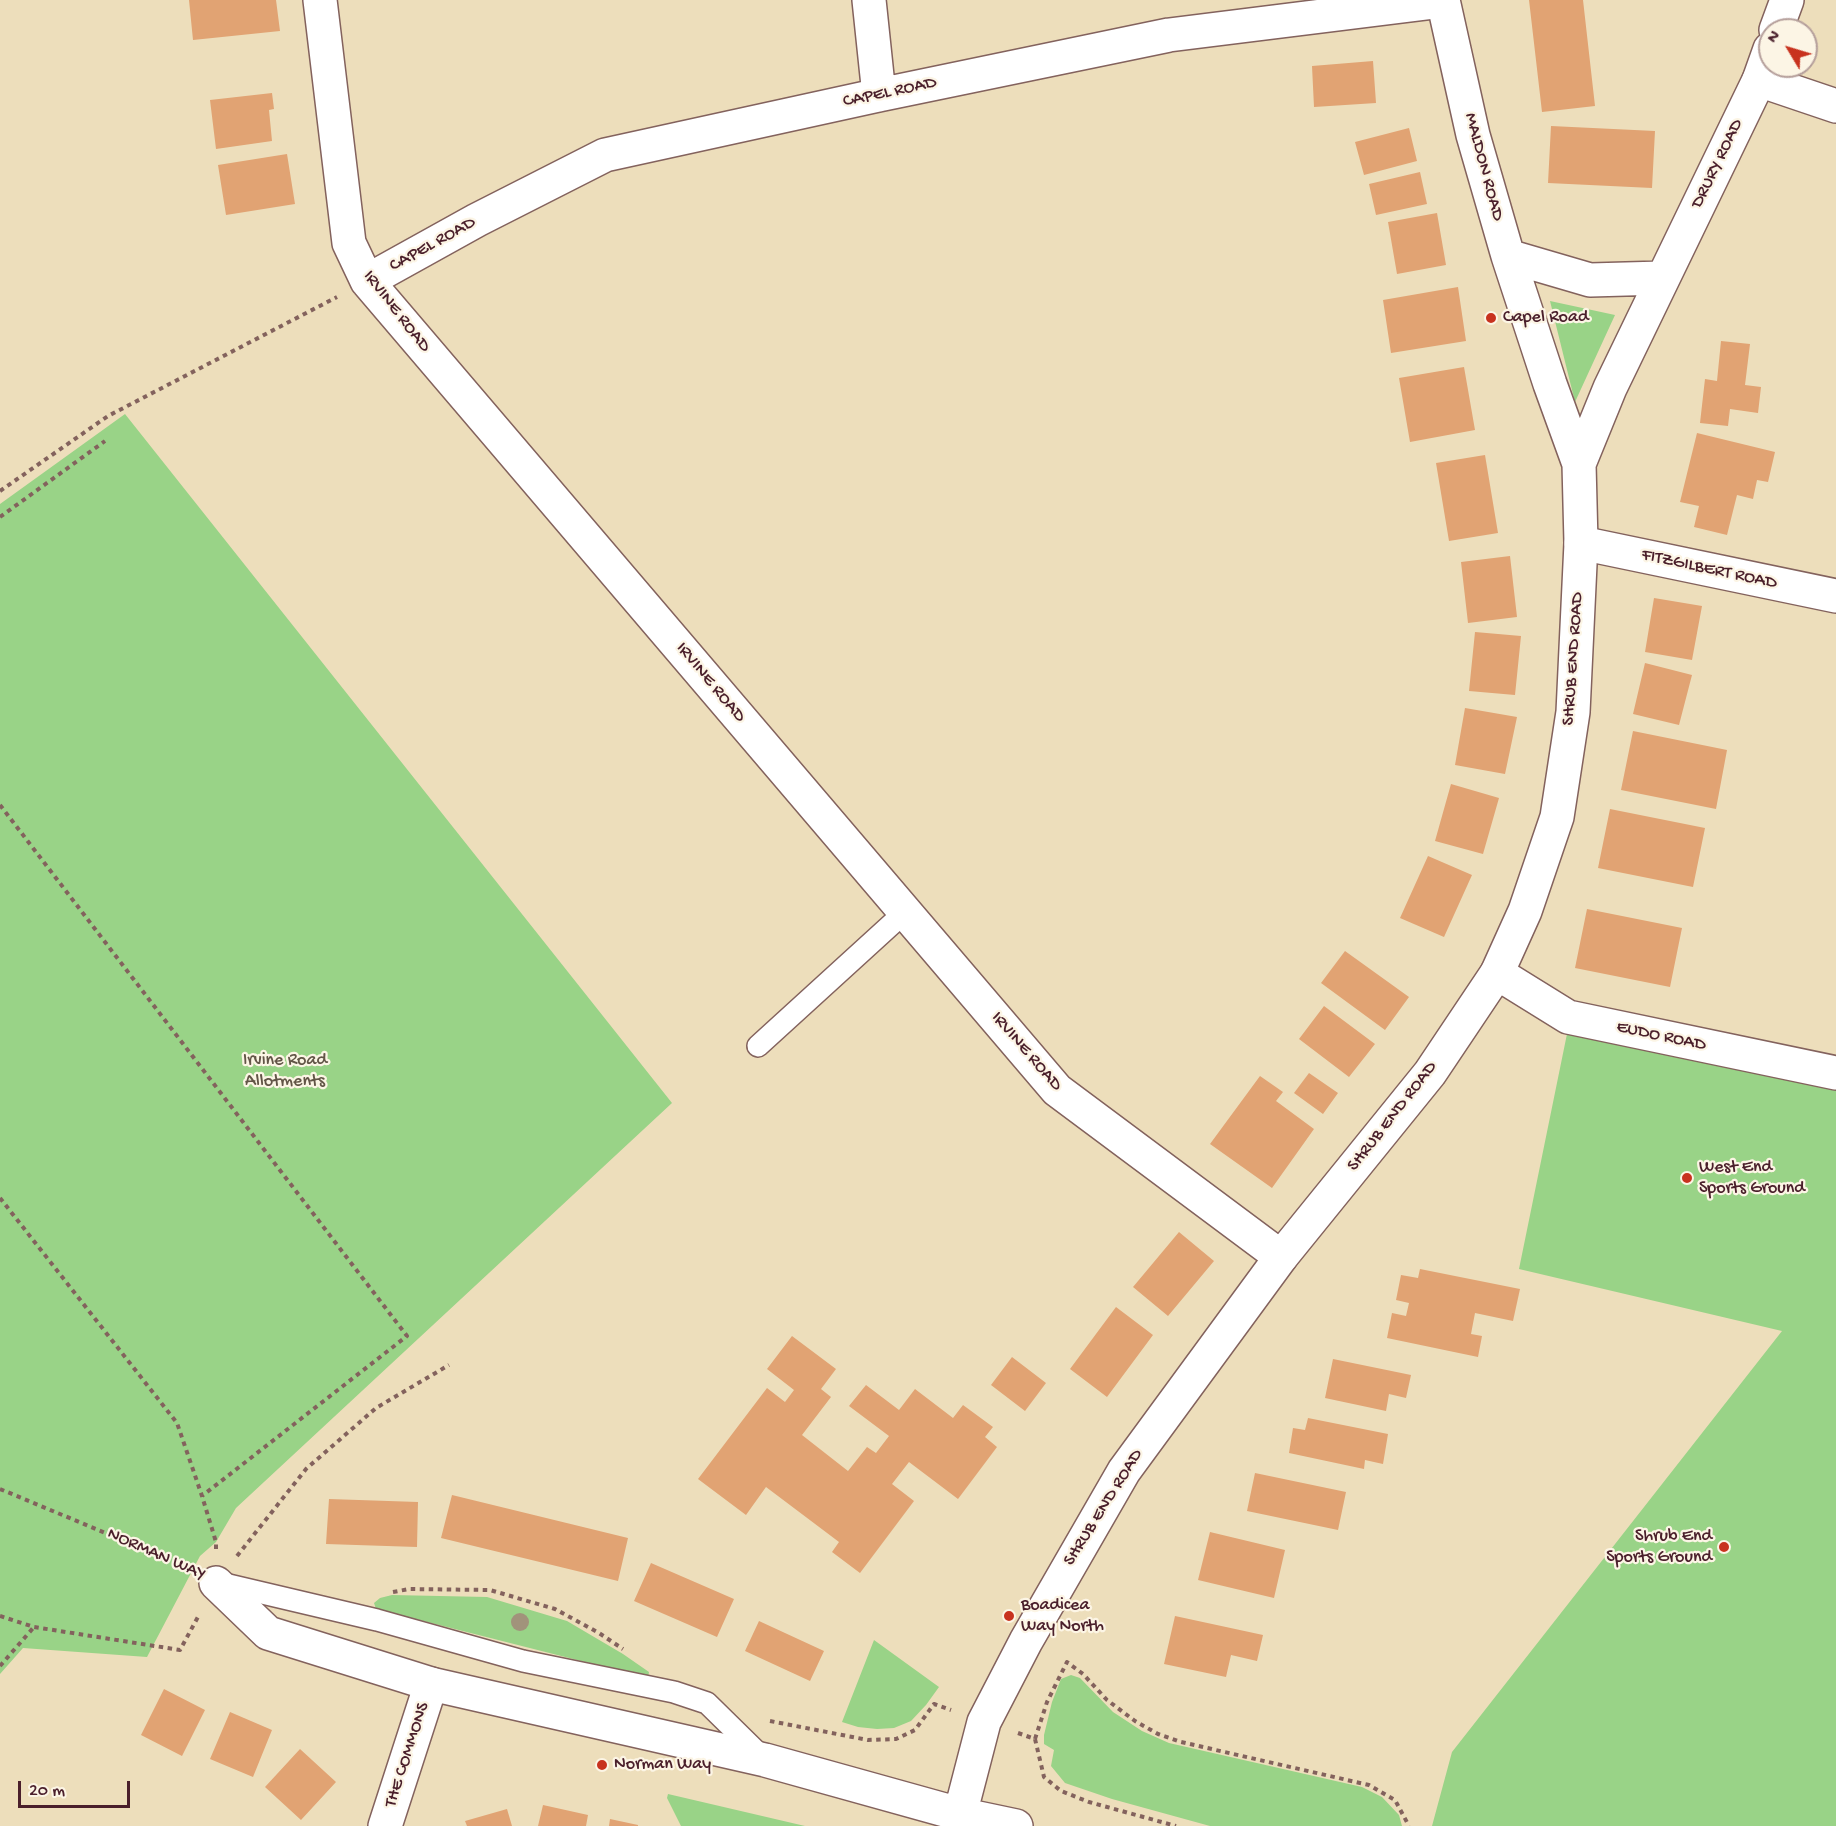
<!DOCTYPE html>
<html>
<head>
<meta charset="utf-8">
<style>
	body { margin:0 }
	#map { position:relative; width:1836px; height:1826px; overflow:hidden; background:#eddebb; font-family:"Gochi Hand",sans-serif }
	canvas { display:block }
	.north { position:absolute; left:1758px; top:18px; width:60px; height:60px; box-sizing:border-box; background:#fcf5e5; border:2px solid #b59f9b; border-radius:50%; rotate:308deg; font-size:16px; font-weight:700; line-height:24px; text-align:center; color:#4a1f2b }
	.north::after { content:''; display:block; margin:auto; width:21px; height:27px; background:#c8321e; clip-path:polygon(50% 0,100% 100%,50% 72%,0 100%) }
	.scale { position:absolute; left:18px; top:1781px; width:112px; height:27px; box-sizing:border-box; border:3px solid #4a1f2b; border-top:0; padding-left:8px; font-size:18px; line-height:21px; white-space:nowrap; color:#4a1f2b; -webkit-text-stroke:4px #fcf5e5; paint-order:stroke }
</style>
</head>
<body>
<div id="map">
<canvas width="1836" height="1826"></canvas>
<div class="north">N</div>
<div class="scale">20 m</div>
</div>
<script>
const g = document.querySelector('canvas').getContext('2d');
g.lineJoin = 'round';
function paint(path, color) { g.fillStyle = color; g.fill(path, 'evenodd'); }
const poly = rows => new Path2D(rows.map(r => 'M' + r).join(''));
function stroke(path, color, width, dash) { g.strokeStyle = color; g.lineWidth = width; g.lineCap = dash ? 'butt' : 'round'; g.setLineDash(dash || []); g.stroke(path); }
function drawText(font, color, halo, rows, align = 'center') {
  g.font = font + ' "Gochi Hand",sans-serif'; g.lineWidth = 4.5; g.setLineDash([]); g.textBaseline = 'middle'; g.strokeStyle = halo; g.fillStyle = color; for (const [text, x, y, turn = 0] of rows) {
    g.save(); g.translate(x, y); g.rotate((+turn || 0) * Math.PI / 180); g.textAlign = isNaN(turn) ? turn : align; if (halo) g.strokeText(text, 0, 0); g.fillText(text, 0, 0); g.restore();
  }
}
const green = poly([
	[1550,301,1615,315,1575,402],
	[125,414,672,1103,236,1508,216,1542,200,1556,147,1657,23,1648,0,1674,0,504],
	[1568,1029,1836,1087,1836,1826,1432,1826,1452,1752,1782,1331,1519,1269],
	[392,1595,487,1597,567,1621,623,1654,649,1672,648,1678,376,1609,374,1603,380,1598],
	[874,1640,939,1687,926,1705,911,1721,894,1728,877,1729,858,1727,842,1722],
	[1071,1675,1080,1678,1113,1712,1142,1731,1169,1743,1362,1787,1382,1797,1399,1815,1402,1826,1210,1826,1112,1799,1065,1783,1051,1766,1054,1750,1044,1744,1044,1735,1052,1702,1061,1679],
	[668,1794,805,1826,681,1826,667,1798]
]);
const building = poly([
	[189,0,276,0,280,31,193,40],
	[1529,0,1583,0,1595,106,1542,112],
	[1373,61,1376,103,1314,107,1312,66],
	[272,93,274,109,269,110,272,141,216,149,210,100],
	[1551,126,1655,131,1652,188,1548,183],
	[1409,128,1417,161,1364,175,1355,142],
	[287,154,295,204,226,215,218,165],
	[1420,172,1427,204,1376,215,1369,184],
	[1437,213,1446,265,1397,274,1388,222],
	[1458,287,1466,341,1391,353,1383,300],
	[1721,341,1750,344,1745,385,1761,387,1758,413,1730,409,1728,426,1700,423,1705,379,1717,381],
	[1464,367,1475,430,1410,442,1399,378],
	[1697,433,1775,452,1768,482,1757,480,1753,499,1737,495,1727,535,1694,527,1699,506,1680,502],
	[1485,455,1498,533,1449,541,1436,463],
	[1510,556,1517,617,1468,623,1461,562],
	[1654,598,1702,606,1692,660,1645,652],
	[1475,632,1521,636,1515,695,1469,691],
	[1645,663,1692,675,1679,725,1633,714],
	[1465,708,1517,717,1505,774,1455,765],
	[1633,731,1727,750,1716,809,1621,790],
	[1451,784,1499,798,1483,854,1435,841],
	[1610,809,1705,828,1693,887,1598,868],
	[1428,856,1472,875,1444,937,1400,918],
	[1587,909,1682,928,1670,987,1575,968],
	[1345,951,1409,997,1385,1030,1321,983],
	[1324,1006,1375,1044,1349,1077,1299,1039],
	[1309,1073,1338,1093,1323,1114,1294,1093],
	[1260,1076,1283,1092,1276,1101,1314,1129,1272,1188,1210,1144],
	[1179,1232,1214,1261,1168,1316,1133,1287],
	[1420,1269,1520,1289,1513,1321,1475,1313,1471,1334,1482,1336,1478,1357,1387,1338,1392,1313,1406,1316,1409,1303,1396,1300,1401,1275,1418,1278],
	[1116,1307,1153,1335,1107,1397,1070,1369],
	[792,1336,836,1369,821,1389,831,1397,802,1435,848,1471,867,1447,876,1453,889,1436,849,1406,866,1385,899,1410,915,1389,953,1418,963,1405,993,1427,985,1437,997,1447,958,1499,909,1462,892,1484,914,1501,860,1573,832,1552,839,1542,766,1487,746,1515,698,1479,767,1388,785,1402,794,1390,767,1369],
	[1012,1357,1046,1383,1025,1411,991,1385],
	[1333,1359,1411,1375,1406,1398,1389,1394,1386,1411,1325,1398],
	[1308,1418,1388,1434,1383,1464,1365,1460,1364,1469,1289,1453,1293,1428,1305,1430],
	[1255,1473,1346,1492,1338,1530,1247,1511],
	[452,1495,628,1538,618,1581,441,1538],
	[329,1499,418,1502,417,1547,326,1544],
	[1210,1532,1285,1550,1274,1598,1198,1580],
	[651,1563,734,1599,717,1637,634,1601],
	[1175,1616,1263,1635,1257,1661,1231,1655,1226,1677,1164,1664],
	[759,1621,824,1651,810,1681,745,1651],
	[164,1689,205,1710,182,1756,141,1735],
	[230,1712,272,1730,253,1777,210,1759],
	[300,1749,336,1782,301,1820,265,1787],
	[543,1805,588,1815,586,1826,538,1826],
	[507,1809,512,1826,467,1826,465,1821],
	[610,1819,638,1825,638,1826,609,1826]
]);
const path = poly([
	[0,491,108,416,337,297],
	[0,517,105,441],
	[0,805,407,1336,202,1496],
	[0,1198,177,1423,202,1496,216,1542,216,1549],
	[0,1489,187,1567],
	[237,1556,306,1469,376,1408,449,1365],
	[393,1592,409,1589,490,1590,555,1609,599,1633,623,1649],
	[0,1616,34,1627,180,1650,199,1615],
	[0,1666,34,1627],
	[770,1721,868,1740,896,1739,915,1730,934,1704,951,1710],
	[1018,1733,1035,1739,1044,1777,1061,1791,1089,1802,1176,1826],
	[1035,1739,1047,1702,1067,1662,1083,1674,1107,1700,1135,1721,1158,1734,1181,1742,1369,1785,1395,1800,1409,1826]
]);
const lane = poly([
	[758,1046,905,912],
	[220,1583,377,1620,523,1661,674,1692,707,1703,763,1758]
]);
const street = poly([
	[320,0,349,243,367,281,1057,1090,1281,1257],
	[869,0,879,95],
	[1759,80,1836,106],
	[367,281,477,220,605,155,879,95,1169,35,1443,1],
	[1581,543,1836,596],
	[1497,973,1568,1017,1836,1073],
	[216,1583,268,1633,431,1684]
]);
const secondary = poly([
	[1776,30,1787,0],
	[1508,256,1590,280,1662,278],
	[1579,464,1610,388,1759,80,1770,49],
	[385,1826,431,1684,765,1760,959,1814,1016,1826],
	[957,1826,984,1722,1026,1641,1124,1471,1281,1257,1430,1073,1497,973,1525,911,1557,817,1573,712,1581,543,1579,464,1550,384,1508,256,1473,135,1443,0]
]);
const trees = [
	[520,1622]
];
const markers = [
	[1491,318,6,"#c8321e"],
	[1687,1178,6,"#c8321e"],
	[1724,1547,6,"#c8321e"],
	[1009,1616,6,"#c8321e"],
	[602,1765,6,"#c8321e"]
];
const streetNames = [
	["CAPEL ROAD",890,93,-12],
	["DRURY ROAD",1718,164,-64],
	["MALDON ROAD",1483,167,75],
	["CAPEL ROAD",433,245,-29],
	["IRVINE ROAD",396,312,52],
	["FITZGILBERT ROAD",1709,570,12],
	["SHRUB END ROAD",1574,659,-86],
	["IRVINE ROAD",710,683,50],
	["EUDO ROAD",1661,1037,12],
	["IRVINE ROAD",1026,1052,49],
	["SHRUB END ROAD",1393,1117,-52],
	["SHRUB END ROAD",1104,1508,-58],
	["NORMAN WAY",156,1555,24],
	["THE COMMONS",408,1755,-72]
];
const poiNames = [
	["Capel Road",1503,318],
	["West End",1699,1168],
	["Sports Ground",1699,1189],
	["Shrub End",1712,1537,"right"],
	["Sports Ground",1712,1558,"right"],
	["Boadicea",1021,1606],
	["Way North",1021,1627],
	["Norman Way",614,1765]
];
const parkNames = [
	["Irvine Road",285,1061],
	["Allotments",285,1082]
];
paint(green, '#99d387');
paint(building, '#e1a373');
stroke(lane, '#83625d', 24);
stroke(street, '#83625d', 36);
stroke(secondary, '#83625d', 36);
stroke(path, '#83625d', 4, [4.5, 4.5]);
stroke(lane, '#fff', 21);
stroke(street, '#fff', 33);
stroke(secondary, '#fff', 33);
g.fillStyle = '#a1937b';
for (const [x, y] of trees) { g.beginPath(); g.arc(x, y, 9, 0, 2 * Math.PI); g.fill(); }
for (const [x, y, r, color] of markers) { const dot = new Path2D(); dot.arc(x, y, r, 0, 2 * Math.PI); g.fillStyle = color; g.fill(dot); stroke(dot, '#fcf5e5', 2); }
drawText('18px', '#4a1f2b', '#fcf5e5', streetNames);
drawText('18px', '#4a1f2b', '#fcf5e5', poiNames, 'left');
drawText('18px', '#625547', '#fcf5e5', parkNames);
</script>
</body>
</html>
